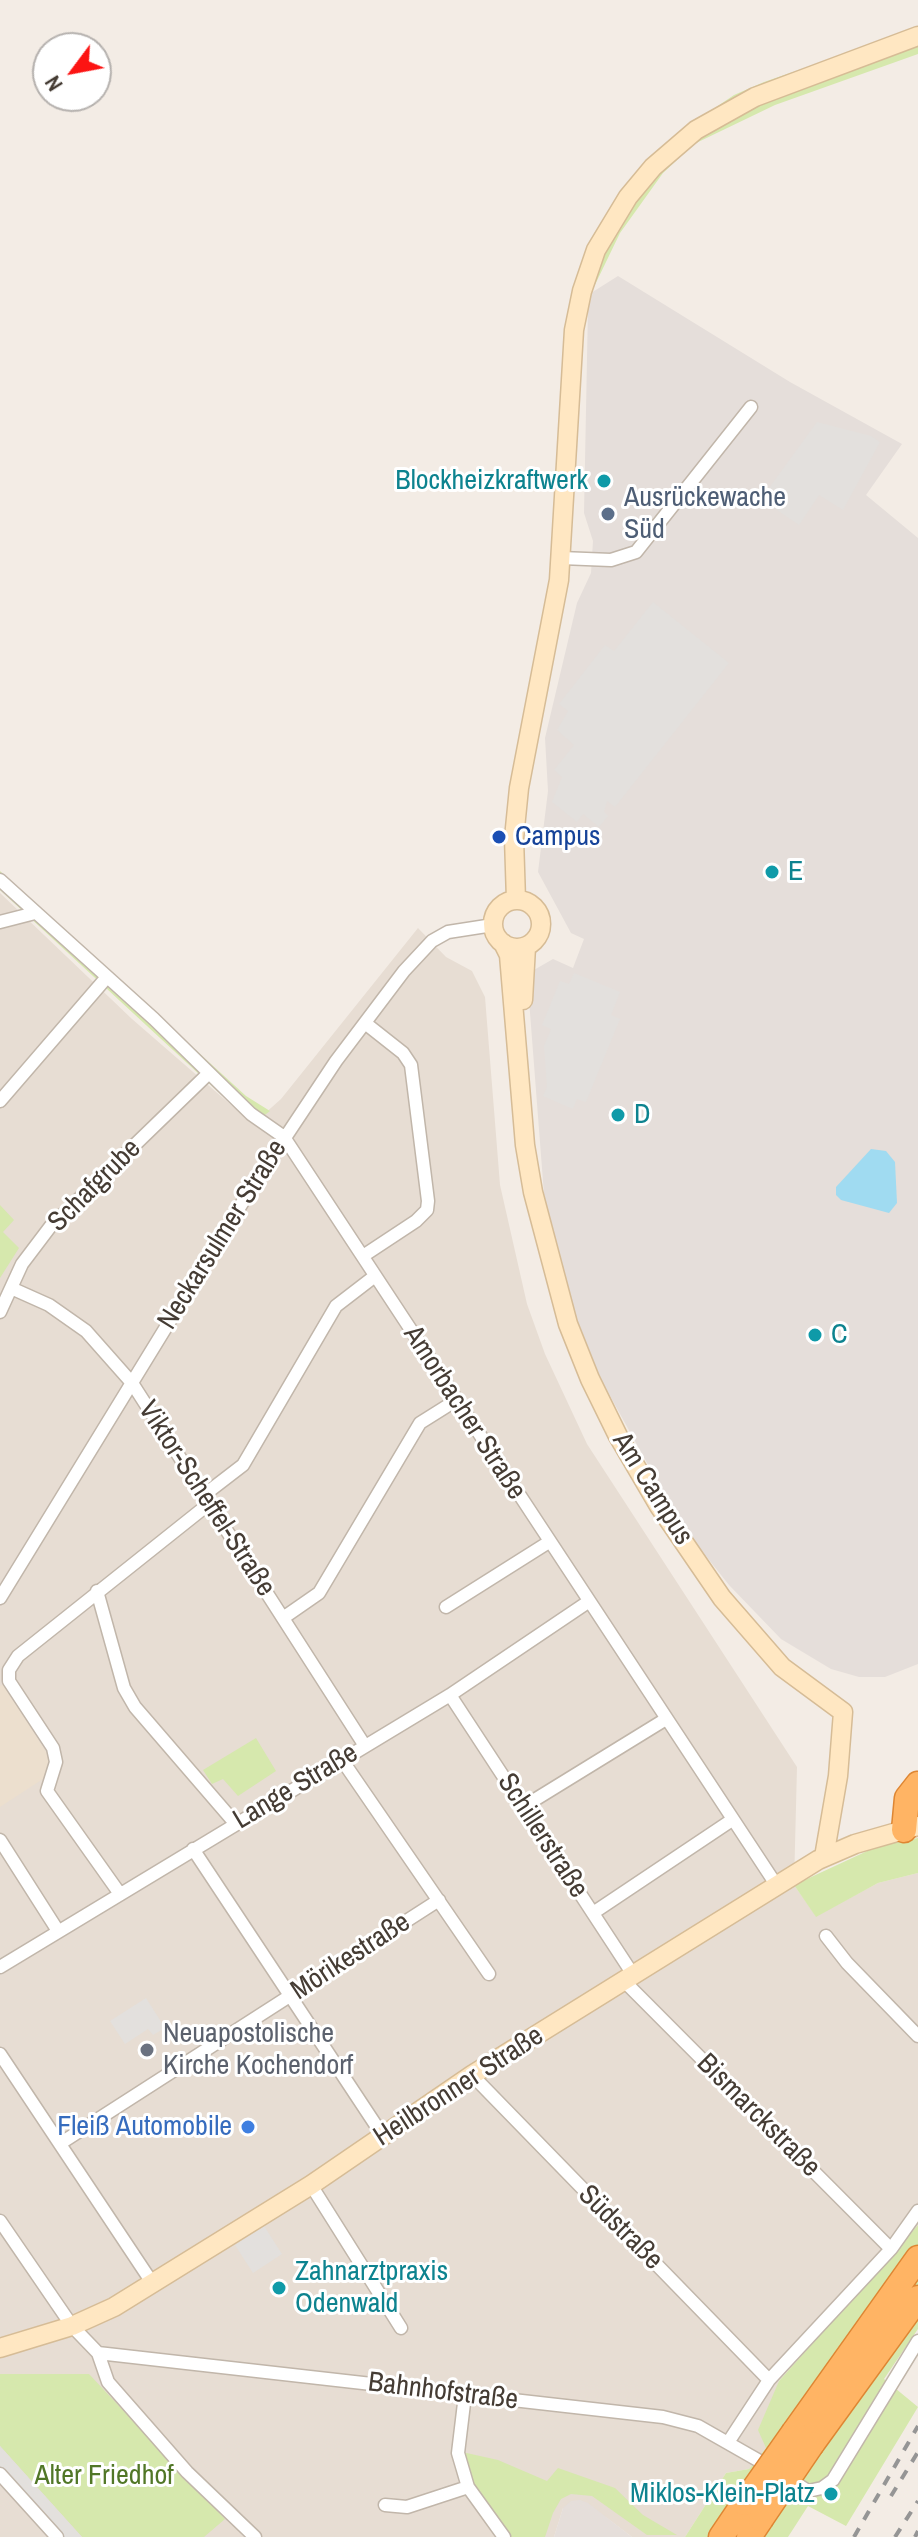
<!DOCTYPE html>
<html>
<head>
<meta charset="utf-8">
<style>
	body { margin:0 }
	#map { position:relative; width:918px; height:2537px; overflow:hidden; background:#f3ece5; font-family:"Archivo Narrow",sans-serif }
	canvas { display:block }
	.north { position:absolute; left:32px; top:32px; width:80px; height:80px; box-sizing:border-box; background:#fff; border:2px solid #b5b1ae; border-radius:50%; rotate:238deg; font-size:22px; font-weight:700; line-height:32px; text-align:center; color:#453c34 }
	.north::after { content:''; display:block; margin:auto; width:28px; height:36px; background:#fc1413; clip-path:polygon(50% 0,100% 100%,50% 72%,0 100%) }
</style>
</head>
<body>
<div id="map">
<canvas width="918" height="2537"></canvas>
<div class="north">N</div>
</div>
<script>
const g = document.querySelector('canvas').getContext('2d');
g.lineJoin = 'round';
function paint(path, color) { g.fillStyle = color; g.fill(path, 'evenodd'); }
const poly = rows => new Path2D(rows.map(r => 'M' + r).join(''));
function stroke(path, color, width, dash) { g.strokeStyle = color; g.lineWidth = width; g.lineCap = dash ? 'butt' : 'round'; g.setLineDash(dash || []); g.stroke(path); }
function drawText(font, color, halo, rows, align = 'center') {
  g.font = font + ' "Archivo Narrow",sans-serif'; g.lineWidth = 6; g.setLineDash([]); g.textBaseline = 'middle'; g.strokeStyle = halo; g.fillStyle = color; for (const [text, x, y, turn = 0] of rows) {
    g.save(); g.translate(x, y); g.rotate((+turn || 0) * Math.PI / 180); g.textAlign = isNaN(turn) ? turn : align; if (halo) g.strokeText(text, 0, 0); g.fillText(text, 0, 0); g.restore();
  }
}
const residential = poly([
	[0,893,132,1019,253,1124,281,1099,418,928,446,957,472,971,485,997,500,1185,527,1304,545,1354,587,1444,797,1767,794,1885,816,1916,878,1883,918,1873,918,2225,779,2381,767,2447,749,2469,726,2473,685,2537,632,2537,607,2518,563,2508,554,2537,0,2537]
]);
const industrial = poly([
	[618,276,790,382,902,444,866,495,918,538,918,1664,885,1677,859,1677,831,1669,781,1639,729,1585,682,1526,599,1376,574,1318,544,1194,527,974,553,959,573,968,584,939,571,933,538,872,548,791,545,738,577,603,591,573,593,541,584,513,588,307,591,293],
	[580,2500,588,2503,632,2537,554,2537,563,2508,571,2501]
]);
const education = poly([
	[4,1684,54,1765,49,1775,0,1807,0,1686]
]);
const green = poly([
	[918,29,918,54,775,105,694,144,663,173,620,233,591,293,575,286,602,222,635,179,703,116,734,95,764,82],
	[0,871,246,1096,270,1111,253,1124,0,890],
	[0,1205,14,1220,3,1232,19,1248,0,1278],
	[256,1738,276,1771,238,1796,223,1779,212,1784,203,1770],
	[918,1838,918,1873,878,1883,816,1917,794,1885,878,1846],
	[918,2225,918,2329,884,2379,918,2407,846,2526,808,2506,788,2537,685,2537,726,2473,749,2469,766,2448,758,2430,779,2381],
	[0,2374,89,2374,225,2519,204,2537,82,2537,0,2446],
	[462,2452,498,2460,547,2481,558,2468,615,2488,643,2515,677,2535,647,2535,592,2496,571,2494,561,2499,553,2513,545,2537,507,2537,471,2484]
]);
const parking = poly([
	[817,422,871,436,880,442,843,510,819,495,799,525,761,499],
	[653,602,729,663,615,807,607,801,604,812,608,816,599,827,583,814,577,822,552,802,562,777,554,770,574,745,557,730,568,711,559,704,605,645,614,651],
	[574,973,620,992,611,1015,620,1019,586,1102,577,1099,573,1109,543,1096,547,1087,544,1046,551,1029,542,1025,560,981,569,984],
	[146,1998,165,2028,153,2035,148,2029,125,2044,110,2021],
	[264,2226,282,2254,253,2273,235,2245],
	[0,2446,82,2537,64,2537,0,2466]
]);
const water = poly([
	[871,1149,886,1151,895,1162,897,1203,889,1213,841,1200,836,1195,836,1187]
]);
const street = poly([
	[561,558,611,560,636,552,751,407],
	[0,880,154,1019,251,1114,284,1137,777,1886],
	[0,922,35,913],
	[0,1101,107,977],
	[363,1256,416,1221,427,1210,428,1201,411,1065,403,1053,365,1023],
	[11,1288,49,1305,86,1331,132,1383,365,1746],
	[0,1312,22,1264,50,1227,209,1073],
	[204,1495,243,1465,336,1306,375,1276],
	[97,1591,124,1688,135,1707,235,1823],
	[0,1598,247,1195,336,1061,404,971,432,941,448,932,493,925],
	[446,1607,549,1542],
	[283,1618,319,1593,420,1423,455,1401],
	[450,1695,634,1976],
	[342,1760,489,1974],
	[523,1807,666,1719],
	[0,1840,58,1931],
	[193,1849,383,2136],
	[120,1894,47,1791,56,1762,53,1748,9,1681,9,1670,18,1656,210,1503],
	[593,1913,732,1820],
	[826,1936,847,1963,918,2036],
	[0,1967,450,1695,588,1602],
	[625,1982,891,2249],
	[0,2054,153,2284],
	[472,2075,769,2380],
	[61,2143,439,1900],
	[311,2185,401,2328],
	[0,2221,72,2326,98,2353,663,2417,698,2426,770,2467],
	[98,2353,108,2382,187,2472,255,2537],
	[465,2395,458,2453,468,2487,504,2537],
	[729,2441,769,2380,891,2249,918,2211],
	[0,2474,57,2537],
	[786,2477,808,2491,822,2488,833,2480,918,2341],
	[385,2505,407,2507,468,2487]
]);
const secondary = poly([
	[516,900,514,838,519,788,559,580,574,330,582,291,596,250,628,197,653,167,696,130,755,97,918,36],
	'493 924a24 24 0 1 1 48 0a24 24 0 1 1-48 0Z',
	[503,943,509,955,525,1145,533,1192,568,1324,590,1379,618,1436,659,1506,722,1598,782,1667,843,1712,838,1776,824,1857],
	[523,1000,526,947],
	[0,2348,72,2326,114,2307,311,2185,472,2075,818,1860,855,1844,918,1826]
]);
const highway = poly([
	[904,1830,907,1798,918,1784],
	[794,2432,918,2258],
	[812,2444,918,2298],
	[721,2537,744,2503],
	[749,2537,761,2519]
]);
const rail = poly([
	[891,2496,918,2452],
	[854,2537,918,2426],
	[895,2537,918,2501],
	[915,2537,918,2531]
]);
const highwayBridge = poly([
	[744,2503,794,2432],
	[761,2519,812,2444]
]);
const markers = [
	[604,481,8,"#0f9aa8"],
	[608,514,8,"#5c6f8a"],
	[499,837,8,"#1a4fb4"],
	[772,872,8,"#0f9aa8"],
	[618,1115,8,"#0f9aa8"],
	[815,1335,8,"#0f9aa8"],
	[147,2050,8,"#6b7280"],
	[248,2127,8,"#3f7fe0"],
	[279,2288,8,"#0f9aa8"],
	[831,2494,8,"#0f9aa8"]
];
const cultureNames = [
	["Blockheizkraftwerk",588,481,"right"],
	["E",788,872],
	["D",634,1115],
	["C",831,1335],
	["Zahnarztpraxis",295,2272],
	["Odenwald",295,2304],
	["Miklos-Klein-Platz",815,2494,"right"]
];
const serviceNames = [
	["Ausrückewache",624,498],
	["Süd",624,530]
];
const transitNames = [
	["Campus",515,837]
];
const streetNames = [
	["Schafgrube",95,1186,-45],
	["Neckarsulmer Straße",223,1235,-58],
	["Amorbacher Straße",464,1413,57],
	["Am Campus",652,1489,58],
	["Viktor-Scheffel-Straße",206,1499,57],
	["Lange Straße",296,1787,-31],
	["Schillerstraße",542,1836,57],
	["Mörikestraße",351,1957,-33],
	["Heilbronner Straße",459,2087,-33],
	["Bismarckstraße",758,2116,45],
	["Südstraße",620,2228,45],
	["Bahnhofstraße",443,2392,7]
];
const worshipNames = [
	["Neuapostolische",163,2034],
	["Kirche Kochendorf",163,2066]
];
const shopNames = [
	["Fleiß Automobile",232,2127]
];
const parkNames = [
	["Alter Friedhof",104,2476]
];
paint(residential, '#e7ddd3');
paint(industrial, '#e5deda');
paint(education, '#ecdfce');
paint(green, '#d6e8ad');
paint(parking, '#e3e0dd');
paint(water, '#a0dbf1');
stroke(street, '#c1b6aa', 15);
stroke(secondary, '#d6bc96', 21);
stroke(highway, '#de8633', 27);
stroke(street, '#fff', 12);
stroke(secondary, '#ffe7c2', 18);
stroke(highway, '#ffb464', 24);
stroke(rail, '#959595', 4, [10, 10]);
stroke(highwayBridge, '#de8633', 27, []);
stroke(highwayBridge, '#ffb464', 24);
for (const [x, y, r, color] of markers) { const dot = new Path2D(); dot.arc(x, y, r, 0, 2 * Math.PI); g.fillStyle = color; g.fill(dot); stroke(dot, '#fff', 3); }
drawText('28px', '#0d838f', '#fff', cultureNames, 'left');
drawText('28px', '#4e5e75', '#fff', serviceNames, 'left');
drawText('28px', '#164399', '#fff', transitNames, 'left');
drawText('28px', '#453c34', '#fff', streetNames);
drawText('28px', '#5b616d', '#fff', worshipNames, 'left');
drawText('28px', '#366cbe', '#fff', shopNames, 'right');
drawText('28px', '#517727', '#fff', parkNames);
</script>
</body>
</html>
